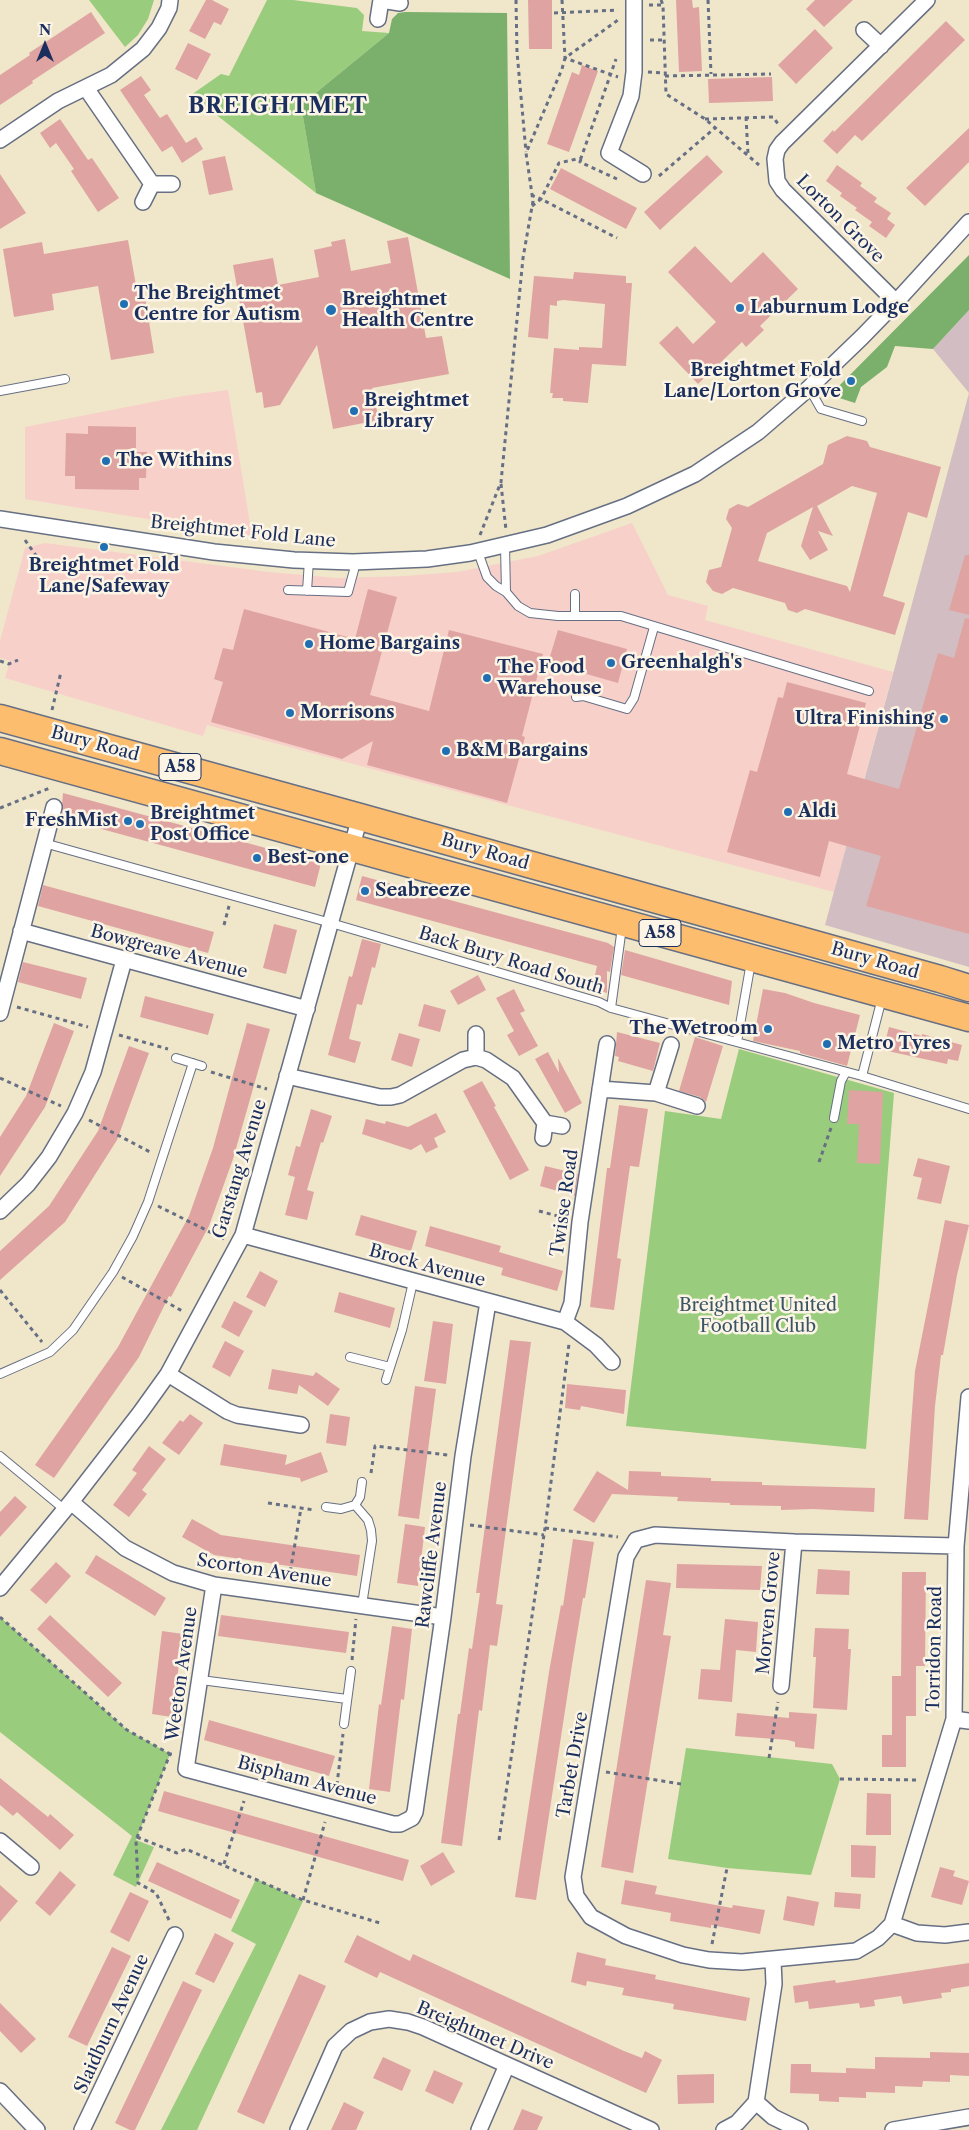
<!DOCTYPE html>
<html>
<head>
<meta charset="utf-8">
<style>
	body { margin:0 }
	#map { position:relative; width:969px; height:2130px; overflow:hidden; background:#f0e6c9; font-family:"Libre Caslon Text",serif }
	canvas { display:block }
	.north { position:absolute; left:20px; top:20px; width:50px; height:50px; -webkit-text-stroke:4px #fcf5e5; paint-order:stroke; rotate:0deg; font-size:14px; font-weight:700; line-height:20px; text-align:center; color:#1b2f5e }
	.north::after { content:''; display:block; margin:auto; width:18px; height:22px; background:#1b2f5e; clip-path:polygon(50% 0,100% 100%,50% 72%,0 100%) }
</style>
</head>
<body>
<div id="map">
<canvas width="969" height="2130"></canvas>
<div class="north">N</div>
</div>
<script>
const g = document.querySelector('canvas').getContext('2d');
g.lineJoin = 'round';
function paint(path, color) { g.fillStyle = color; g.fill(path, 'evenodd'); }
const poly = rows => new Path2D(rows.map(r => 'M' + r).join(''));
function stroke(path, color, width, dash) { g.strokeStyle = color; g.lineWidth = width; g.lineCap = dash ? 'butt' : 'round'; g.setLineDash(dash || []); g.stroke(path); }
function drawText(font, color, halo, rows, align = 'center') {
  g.font = font + ' "Libre Caslon Text",serif'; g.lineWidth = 5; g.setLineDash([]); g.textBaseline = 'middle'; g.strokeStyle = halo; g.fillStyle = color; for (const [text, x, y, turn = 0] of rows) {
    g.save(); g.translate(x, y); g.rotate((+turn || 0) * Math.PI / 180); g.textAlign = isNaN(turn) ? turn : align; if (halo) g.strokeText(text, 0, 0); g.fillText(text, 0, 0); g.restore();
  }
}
const built = poly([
	[228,390,252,536,25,499,25,427,183,396],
	[632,523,668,595,708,606,705,620,893,672,834,892,207,725,203,736,5,678,10,661,0,658,0,641,25,548,45,543,269,572,337,578,405,576,457,572,538,556]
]);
const industrial = poly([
	[969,310,969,967,825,925,969,393,933,349]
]);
const green = poly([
	[89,0,154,0,148,19,138,35,125,47],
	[267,0,293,0,357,8,364,15,362,31,389,33,301,105,316,193,191,95,221,74,229,76],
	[739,1049,894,1093,866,1449,626,1426,665,1111,721,1119],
	[0,1617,127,1730,170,1754,136,1840,154,1847,136,1887,113,1875,132,1836,0,1732],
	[686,1748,832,1764,840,1779,811,1875,727,1868,668,1859],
	[256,1879,303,1901,197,2130,161,2130,256,1944,231,1931]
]);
const forest = poly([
	[405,12,507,13,510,279,316,193,301,105,389,33,392,19,398,13],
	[969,255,969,310,933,349,895,346,887,367,861,387,855,403,830,395]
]);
const building = poly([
	[206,0,212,0,229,9,221,25,214,22,205,39,189,31],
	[528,0,552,0,552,49,529,49],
	[676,0,692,0,693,8,699,7,702,71,679,72],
	[815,0,853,0,824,27,806,9],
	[91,12,105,33,32,81,33,83,0,105,0,75,30,55,29,53],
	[946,21,965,40,862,141,855,135,837,154,823,141,833,130,834,132],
	[815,29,833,48,796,84,778,65],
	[188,43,211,54,197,80,175,69],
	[582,65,598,71,569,152,547,144,572,72,579,75],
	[141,76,151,90,144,95,160,118,167,114,186,143,196,137,203,149,182,163,172,146,162,152,120,90],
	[772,77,773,101,709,103,708,79],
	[60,119,88,160,92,158,119,198,98,212,71,171,74,169,56,143,50,148,40,133],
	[969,128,969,162,925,206,906,188],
	[707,155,723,172,660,230,644,212],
	[225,156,233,190,209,195,202,161],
	[837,165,862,183,860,186,877,198,874,202,891,213,887,219,895,225,886,238,869,226,872,222,855,210,857,208,840,196,842,193,826,181],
	[561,168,637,208,626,229,550,189],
	[0,174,26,213,0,229],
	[408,237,426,338,442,336,449,374,372,388,379,420,333,429,317,345,280,405,264,408,262,392,256,393,233,265,273,258,278,285,319,277,314,250,332,246,331,242,345,239,351,271,391,263,387,241],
	[128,240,137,291,144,290,154,353,111,360,98,286,52,294,54,310,14,317,3,249,42,242,44,254],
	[695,246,731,283,763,252,798,289,760,326,764,330,746,347,742,342,698,384,659,343,677,326,693,344,716,322,668,272],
	[574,272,626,276,626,283,632,283,626,366,592,364,588,403,563,401,563,398,552,398,553,393,550,393,554,348,579,350,579,347,602,348,605,304,563,300,557,301,557,306,550,305,548,339,528,337,534,276,573,279],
	[88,426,136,427,136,452,147,452,146,478,139,478,139,490,75,489,75,476,65,476,66,433,88,434],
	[847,436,867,441,870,447,941,467,927,518,908,512,883,596,905,603,895,635,805,609,797,613,788,610,785,603,733,588,722,594,713,591,706,582,709,570,721,567,732,528,726,519,729,509,738,504,748,507,823,464,828,445],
	[852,486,877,493,850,592,847,586,758,561,767,533,813,507,801,546,810,560,828,550,818,531,833,536,817,506],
	[965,555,969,555,969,615,949,610],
	[368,589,397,597,370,695,429,711,449,630,543,654,522,736,525,737,507,803,367,765,373,741,342,759,211,722,223,682,214,679,223,648,233,650,244,609,355,639],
	[965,618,969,619,969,934,866,906,881,856,829,841,820,877,727,852,750,770,757,772,778,697,783,698,787,682,866,703,847,774,899,789,938,653,954,658],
	[558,630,627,649,618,683,548,663],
	[63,793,321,863,315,887,61,818],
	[362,876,608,943,614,947,610,972,607,971,607,993,592,989,597,966,356,900],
	[43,885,214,932,208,953,38,906],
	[274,924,297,930,286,974,263,968],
	[362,939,381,944,375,968,372,967,362,1005,357,1004,349,1039,361,1042,355,1063,328,1055,349,976,352,977],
	[625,950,732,981,729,1005,621,975],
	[23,962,87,978,81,999,18,982],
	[478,975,486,990,458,1005,450,991],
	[514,989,525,1011,520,1013,538,1046,519,1056,507,1035,514,1031,496,998],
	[763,989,785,993,814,1003,860,1015,847,1066,800,1053,800,1051,753,1041],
	[145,996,214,1014,208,1035,140,1017],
	[424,1004,446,1010,440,1032,418,1026],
	[54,1023,74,1031,45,1107,0,1176,0,1137,26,1096],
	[247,1023,270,1029,233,1159,209,1226,171,1297,169,1296,139,1357,54,1478,35,1465,118,1347,189,1216,213,1148],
	[889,1027,922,1036,922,1034,962,1045,958,1061,948,1059,947,1064,883,1050],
	[617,1032,660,1043,653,1071,618,1061,619,1057,615,1056],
	[399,1033,420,1039,412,1067,391,1060],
	[695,1037,723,1046,706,1102,700,1097,679,1091],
	[129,1046,149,1053,117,1140,65,1222,0,1280,0,1251,49,1206,98,1131],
	[548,1052,559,1073,558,1058,582,1103,565,1113,535,1059],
	[482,1081,496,1106,494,1107,529,1170,510,1180,463,1091],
	[849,1090,883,1092,880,1164,857,1163,859,1124,847,1124],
	[619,1105,648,1109,639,1167,630,1166,617,1258,621,1259,614,1310,590,1307,607,1168,610,1168],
	[311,1109,332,1116,323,1143,321,1142,307,1190,314,1192,307,1220,285,1215,295,1177,288,1175,296,1146,300,1147],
	[436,1113,446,1132,434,1138,438,1147,426,1153,421,1144,411,1150,362,1134,366,1119,385,1124,386,1121,408,1127],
	[918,1158,950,1166,941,1204,917,1199,922,1178,913,1176],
	[545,1166,578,1174,575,1196,540,1186],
	[361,1215,417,1231,411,1251,355,1235],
	[945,1220,969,1225,957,1275,943,1355,941,1355,935,1406,928,1520,904,1519,915,1371],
	[430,1226,501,1246,499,1252,563,1271,557,1291,501,1275,503,1268,425,1246],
	[260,1271,278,1281,265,1307,246,1297],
	[339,1292,395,1308,390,1328,334,1312],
	[234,1301,253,1311,239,1337,221,1327],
	[433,1321,453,1324,446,1384,424,1381],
	[510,1340,531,1342,496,1604,503,1605,497,1646,490,1645,482,1711,479,1710,462,1846,441,1843,458,1714,460,1714,469,1648,472,1649,480,1593,476,1593],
	[225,1341,244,1351,230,1377,212,1367],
	[272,1369,313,1376,316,1372,340,1389,328,1406,299,1385,297,1394,268,1389],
	[567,1384,626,1390,624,1414,581,1406,580,1410,565,1408],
	[415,1386,436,1389,419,1519,398,1516],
	[190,1414,203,1423,179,1455,162,1443,180,1420,183,1422],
	[330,1414,350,1417,346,1446,326,1443],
	[224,1444,287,1455,285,1465,321,1452,328,1472,301,1482,300,1478,220,1465],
	[149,1446,166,1459,142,1490,147,1494,129,1517,113,1505,137,1473,132,1470],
	[597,1471,628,1490,629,1471,661,1472,661,1476,711,1478,711,1481,762,1482,762,1485,875,1488,874,1512,813,1509,781,1510,781,1506,730,1505,730,1503,677,1501,678,1497,612,1494,594,1523,573,1510],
	[15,1496,27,1507,0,1537,0,1512],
	[192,1519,221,1535,360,1555,357,1576,214,1555,182,1537],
	[405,1524,425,1527,418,1586,397,1583],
	[573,1539,594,1542,585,1598,583,1598,572,1665,536,1900,515,1897,549,1672,561,1605,563,1606],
	[96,1555,166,1598,155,1616,85,1573],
	[56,1562,71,1576,46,1604,30,1590],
	[677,1564,762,1566,760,1590,676,1588],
	[818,1569,850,1571,849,1595,816,1594],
	[902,1572,926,1572,925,1666,916,1666,916,1716,906,1716,906,1767,882,1767,882,1735,892,1735,892,1676,901,1676],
	[646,1580,671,1583,663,1635,671,1636,633,1873,601,1867],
	[50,1615,122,1683,108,1697,37,1629],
	[221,1615,349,1632,346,1653,218,1636],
	[725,1619,758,1622,756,1652,736,1650,732,1702,698,1699,701,1669,720,1670],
	[392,1626,412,1629,404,1700,401,1699,390,1792,369,1789,379,1704,381,1705],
	[815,1628,849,1629,848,1649,851,1649,847,1710,813,1708,816,1657,813,1657],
	[162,1631,183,1634,172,1717,152,1714],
	[789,1712,817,1714,814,1749,795,1747,795,1742,788,1740,735,1736,737,1713,789,1718],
	[209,1720,335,1756,329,1776,204,1740],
	[0,1778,48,1817,50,1814,74,1835,60,1850,17,1812,13,1816,0,1805],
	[164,1791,409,1860,403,1881,158,1811],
	[867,1793,891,1794,891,1835,866,1835],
	[851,1845,876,1846,875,1878,851,1877],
	[443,1852,455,1872,431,1886,420,1866],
	[157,1862,240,1900,231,1919,148,1881],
	[940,1867,955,1871,953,1876,969,1881,962,1905,931,1897],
	[60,1871,76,1885,50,1916,35,1903],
	[625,1880,657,1886,655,1894,732,1908,733,1905,765,1910,760,1934,711,1925,711,1928,670,1921,671,1913,621,1904],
	[0,1885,18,1901,0,1922],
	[130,1892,149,1901,129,1942,110,1932],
	[835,1892,861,1894,860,1909,834,1907],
	[787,1896,819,1902,814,1926,783,1920],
	[215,1933,234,1943,214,1983,195,1974],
	[357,1935,410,1961,413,1954,624,2051,642,2058,645,2051,662,2060,646,2093,380,1972,377,1978,344,1962],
	[112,1947,131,1956,87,2046,68,2037],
	[577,1952,606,1959,605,1965,656,1975,655,1979,750,1998,746,2021,673,2009,674,2004,622,1995,624,1988,587,1981,586,1986,571,1982],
	[969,1963,969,1986,951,1989,951,1992,941,1993,942,1998,903,2004,901,1996,874,2000,875,2006,860,2008,859,2003,809,2009,808,2001,795,2003,793,1986,835,1980,836,1983],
	[299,1974,326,1986,264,2124,237,2112],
	[183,1981,202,1990,135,2130,130,2130,115,2123],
	[0,2003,36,2039,21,2053,0,2031],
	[930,2052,969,2053,969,2076,950,2075,950,2082,923,2081,922,2087,895,2086,895,2093,866,2092,866,2098,839,2097,839,2102,819,2101,819,2094,790,2093,791,2064,811,2064,811,2072,846,2073,846,2068,875,2069,875,2057,930,2058],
	[383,2057,411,2070,402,2091,373,2078],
	[434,2070,463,2083,453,2104,425,2091],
	[714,2074,714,2103,678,2104,677,2075],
	[344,2102,364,2112,356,2130,331,2130],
	[522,2109,543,2117,537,2130,513,2130]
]);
const path = poly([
	[516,0,517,52,526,152],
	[562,0,565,58,618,77],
	[661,0,663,5,666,94,705,119,759,165],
	[708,0,711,74],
	[649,5,663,5],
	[554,13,618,10],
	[650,40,664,40],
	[648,72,665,73],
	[665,76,771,74],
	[746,117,748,154],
	[705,119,773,117,778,124],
	[581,159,580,162,617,179],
	[659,176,716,127],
	[531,195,541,199,559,163,581,158,616,59],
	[532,206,541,199,617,238],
	[501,484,506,530],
	[480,535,501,482,523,258,533,201,526,153,562,69,565,58,618,20],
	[25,540,45,568],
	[0,661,9,664,18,660],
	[52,710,61,672],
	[0,808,50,788],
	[224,925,229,906],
	[17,1007,88,1027],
	[119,1035,168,1049],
	[211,1072,267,1089],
	[0,1078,61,1106],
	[89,1120,152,1153],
	[819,1162,831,1128],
	[158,1206,224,1239],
	[539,1211,565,1218],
	[122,1277,184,1312],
	[0,1290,42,1342],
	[371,1473,375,1446,448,1455],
	[268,1503,314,1510],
	[470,1525,544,1535],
	[545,1528,618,1537],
	[289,1579,301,1508],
	[0,1617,127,1730,170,1754],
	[352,1660,356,1619],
	[769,1758,778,1702],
	[606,1772,681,1784],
	[840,1779,920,1780],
	[336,1793,343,1734],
	[137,1837,177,1853,186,1849,303,1900,380,1923],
	[499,1840,545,1528,569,1344],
	[224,1864,244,1801],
	[303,1900,325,1822],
	[169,1920,156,1893,138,1883,136,1840,170,1754,172,1754],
	[712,1944,727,1868]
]);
const service = poly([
	[809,388,821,409,862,421],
	[0,391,65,379],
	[505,546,506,592],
	[478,552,487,577,496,586,506,592,518,606,530,613,558,616,621,616,869,691],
	[288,590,348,592,354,570,353,562],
	[307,591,309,560],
	[575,594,575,616],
	[576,697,583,696,627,709,634,698,654,627],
	[44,843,331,923,599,1002,611,1008,862,1076,969,1109],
	[611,1008,622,927],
	[737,1042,751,962],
	[176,1058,202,1066],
	[862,1076,882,998],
	[834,1118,841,1081,846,1072],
	[350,1357,390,1367],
	[0,1374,50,1352,73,1330,113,1272,133,1236,148,1202,193,1063],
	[386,1380,402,1330,413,1282],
	[0,1456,65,1510],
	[355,1505,368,1520,371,1530,372,1541,362,1605],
	[326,1507,341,1509,355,1505,360,1497,362,1482],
	[201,1680,347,1699],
	[344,1724,351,1671]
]);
const minor = poly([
	[381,0,400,3],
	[634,0,634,72,631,96,609,153,643,174],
	[378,19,381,0],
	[864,30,881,46],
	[86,88,152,184],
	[0,140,58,101,111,75,143,49,159,28,169,8,170,0],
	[143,202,152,184,172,184],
	[896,302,783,190,777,181,775,159,777,150,782,143,927,0],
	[0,519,214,552,294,560,353,562,427,559,470,553,547,535,627,506,695,474,758,432,809,388,862,337,896,302,969,222],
	[21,931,307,1009],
	[0,1013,54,807],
	[476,1057,476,1034],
	[287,1076,380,1097,391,1097,400,1095,463,1060,476,1057,486,1060,513,1078,545,1123,543,1138],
	[600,1089,656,1093,697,1106],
	[656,1093,671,1045],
	[545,1123,562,1126],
	[0,1211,28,1184,49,1157,75,1113,93,1072,124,960],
	[243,1235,565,1322,596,1345,612,1362],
	[565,1322,572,1303,580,1222,607,1044],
	[168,1374,227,1411,237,1415,301,1425],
	[71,1502,125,1548,173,1573,214,1585,443,1617],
	[956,1546,794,1542,655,1535,636,1540,626,1557,573,1877,576,1896,591,1917,626,1936,683,1955,709,1960,742,1962,856,1951,878,1938,892,1924,954,1719,956,1546,969,1397],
	[214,1585,186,1769,393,1824,400,1824,412,1818,415,1812,443,1617,463,1456,488,1302],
	[0,1588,71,1502,140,1413,168,1374,243,1235,360,817],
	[781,1686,794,1542],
	[954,1719,969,1721],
	[0,1841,31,1867],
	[892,1924,917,1933,945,1935,969,1932],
	[0,2091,37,2130],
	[756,2102,773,2117,800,2130],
	[82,2130,175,1935],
	[298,2130,335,2046,351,2031,370,2022,389,2019,408,2022,423,2027,651,2130],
	[479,2130,507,2065],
	[724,2130,737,2123,756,2102,774,1984,773,1960],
	[893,2130,969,2117]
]);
const trunk = poly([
	[0,718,360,817,940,979,969,988],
	[0,751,969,1018]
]);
const markers = [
	[124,304,5,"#1f6fb2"],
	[740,308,5,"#1f6fb2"],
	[331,310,6,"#1f6fb2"],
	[851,381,5,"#1f6fb2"],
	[354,411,5,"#1f6fb2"],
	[106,461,5,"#1f6fb2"],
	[104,547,5,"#1f6fb2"],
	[309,644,5,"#1f6fb2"],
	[611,663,5,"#1f6fb2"],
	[487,678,5,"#1f6fb2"],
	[290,713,5,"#1f6fb2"],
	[944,719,5,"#1f6fb2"],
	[446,751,5,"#1f6fb2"],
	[788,812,5,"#1f6fb2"],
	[128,821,5,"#1f6fb2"],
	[140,824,5,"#1f6fb2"],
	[257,858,5,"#1f6fb2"],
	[365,891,5,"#1f6fb2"],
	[768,1029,5,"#1f6fb2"],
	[827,1044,5,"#1f6fb2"]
];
const shields = [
	[180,767,42],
	[660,933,42]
];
const shieldNames = [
	["A58",180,767],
	["A58",660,933]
];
const streetNames = [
	["Lorton Grove",840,219,45],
	["Breightmet Fold Lane",243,532,6],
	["Bury Road",95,744,15],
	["Bury Road",485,852,16],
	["Bowgreave Avenue",169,952,15],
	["Back Bury Road South",511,961,17],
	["Bury Road",875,961,16],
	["Garstang Avenue",240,1169,-73],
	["Twisse Road",565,1203,-82],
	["Brock Avenue",427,1266,15],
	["Rawcliffe Avenue",432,1555,-83],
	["Scorton Avenue",264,1571,9],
	["Morven Grove",769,1613,-85],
	["Torridon Road",935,1649,-89],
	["Weeton Avenue",182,1674,-82],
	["Tarbet Drive",573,1765,-80],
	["Bispham Avenue",307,1781,15],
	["Slaidburn Avenue",112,2024,-65],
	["Breightmet Drive",485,2036,23]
];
const poiNames = [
	["The Breightmet",134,294],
	["Centre for Autism",134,315],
	["Breightmet",342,300],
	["Health Centre",342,321],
	["Laburnum Lodge",750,308],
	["Breightmet Fold",841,371,"right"],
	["Lane/Lorton Grove",841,392,"right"],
	["Breightmet",364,401],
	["Library",364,422],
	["The Withins",116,461],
	["Breightmet Fold",104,566,"center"],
	["Lane/Safeway",104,587,"center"],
	["Home Bargains",319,644],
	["Greenhalgh's",621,663],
	["The Food",497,668],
	["Warehouse",497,689],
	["Morrisons",300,713],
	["Ultra Finishing",934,719,"right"],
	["B&M Bargains",456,751],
	["Aldi",798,812],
	["Breightmet",150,814],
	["Post Office",150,835],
	["FreshMist",118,821,"right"],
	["Best-one",267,858],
	["Seabreeze",375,891],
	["The Wetroom",758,1029,"right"],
	["Metro Tyres",837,1044]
];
const parkNames = [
	["Breightmet United",758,1306],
	["Football Club",758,1327]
];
const districtNames = [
	["BREIGHTMET",278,107]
];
paint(built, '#f7d0ca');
paint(industrial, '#d2bec2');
paint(green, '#99cc7d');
paint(forest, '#7ab06c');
paint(building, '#dfa4a2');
stroke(service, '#666f83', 10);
stroke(minor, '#666f83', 18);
stroke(trunk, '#666f83', 29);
stroke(path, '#666f83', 3, [4, 4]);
stroke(service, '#fff', 8);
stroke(minor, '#fff', 15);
stroke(trunk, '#fcbd6f', 26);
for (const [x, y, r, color] of markers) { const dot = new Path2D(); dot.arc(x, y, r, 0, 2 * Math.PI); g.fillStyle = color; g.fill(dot); stroke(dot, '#fcf5e5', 2); }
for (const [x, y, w] of shields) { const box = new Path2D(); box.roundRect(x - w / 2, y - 13.5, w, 27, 4); g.fillStyle = '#fcf5e5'; g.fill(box); stroke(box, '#1b2f5e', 1); }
drawText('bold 16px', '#1b2f5e', null, shieldNames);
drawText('18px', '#1b2f5e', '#fcf5e5', streetNames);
drawText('bold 18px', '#1b2f5e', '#fcf5e5', poiNames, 'left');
drawText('18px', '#3a5666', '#fcf5e5', parkNames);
g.letterSpacing = '1px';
drawText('bold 22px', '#1b2f5e', '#fcf5e5', districtNames);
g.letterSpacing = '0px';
</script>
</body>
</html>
